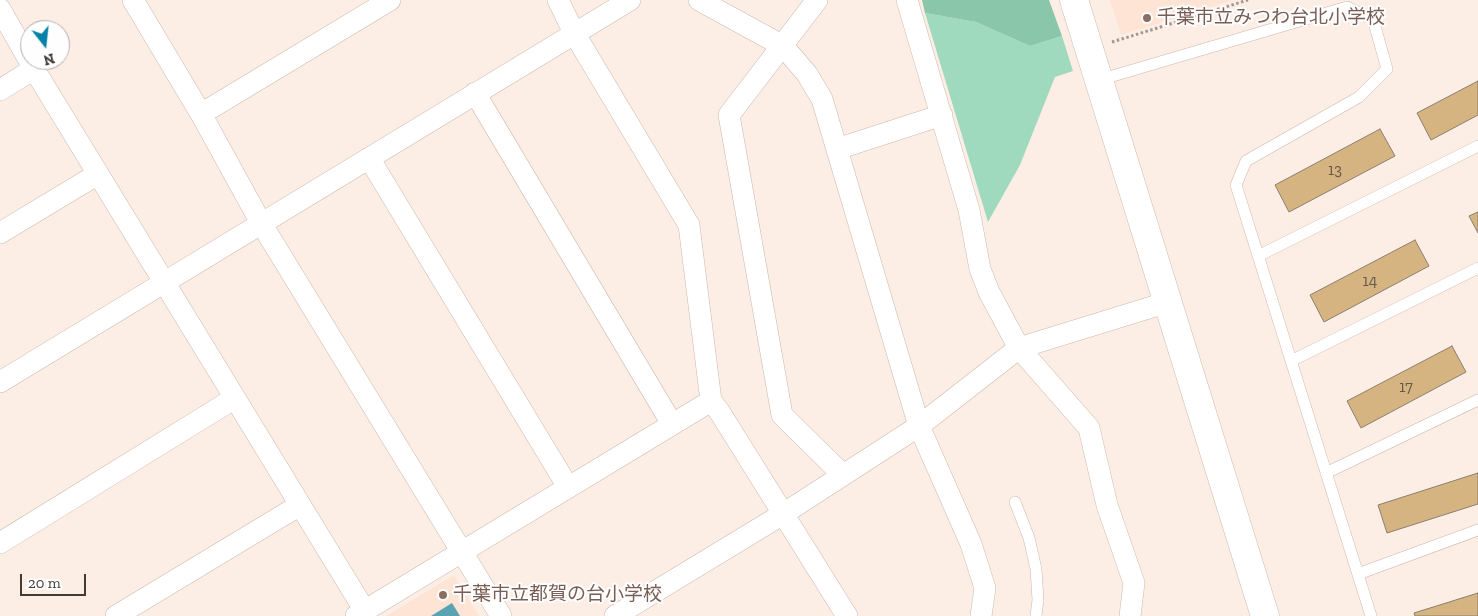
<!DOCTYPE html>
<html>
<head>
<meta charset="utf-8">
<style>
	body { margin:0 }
	#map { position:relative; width:1478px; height:616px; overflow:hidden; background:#fdeee5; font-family:"Zilla Slab",serif }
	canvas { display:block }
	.north { position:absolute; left:20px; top:20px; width:50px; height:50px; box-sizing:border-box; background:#fefefe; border:1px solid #b2b0ae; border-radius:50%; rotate:164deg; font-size:14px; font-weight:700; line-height:20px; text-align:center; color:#413a36 }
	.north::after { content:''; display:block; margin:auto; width:18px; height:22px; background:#0482a7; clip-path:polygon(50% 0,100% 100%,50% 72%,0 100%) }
	.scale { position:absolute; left:20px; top:574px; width:66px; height:22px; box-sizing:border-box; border:2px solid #413a36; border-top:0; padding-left:6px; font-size:15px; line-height:18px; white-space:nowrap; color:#413a36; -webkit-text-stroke:4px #fefefe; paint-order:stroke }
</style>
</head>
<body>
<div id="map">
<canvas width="1478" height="616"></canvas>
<div class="north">N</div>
<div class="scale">20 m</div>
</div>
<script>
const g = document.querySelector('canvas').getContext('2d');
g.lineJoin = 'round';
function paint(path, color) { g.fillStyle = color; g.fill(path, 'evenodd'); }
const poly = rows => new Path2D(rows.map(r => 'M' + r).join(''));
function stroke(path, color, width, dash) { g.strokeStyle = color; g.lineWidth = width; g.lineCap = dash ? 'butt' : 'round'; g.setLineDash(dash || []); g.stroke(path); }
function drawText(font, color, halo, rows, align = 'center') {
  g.font = font + ' "Zilla Slab","Noto Sans JP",serif'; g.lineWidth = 4; g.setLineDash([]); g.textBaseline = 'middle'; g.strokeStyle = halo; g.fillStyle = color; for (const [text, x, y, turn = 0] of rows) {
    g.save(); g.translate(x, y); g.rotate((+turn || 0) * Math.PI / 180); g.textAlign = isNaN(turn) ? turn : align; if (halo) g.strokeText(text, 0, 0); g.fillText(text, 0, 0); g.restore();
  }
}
const built = poly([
	[1110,0,1234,0,1121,35],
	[454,575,479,616,386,616]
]);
const green = poly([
	[925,13,976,22,1030,46,1062,36,1073,71,1055,77,1020,165,988,222]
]);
const forest = poly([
	[922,0,1049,0,1062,36,1030,46,976,22,925,13]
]);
const water = poly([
	[452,603,460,616,431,616]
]);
const building = poly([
	[1478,81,1478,115,1431,140,1417,113,1478,81],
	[1380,129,1395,156,1289,212,1275,185,1380,129],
	[1478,212,1478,233,1469,216,1478,212],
	[1415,240,1429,266,1324,322,1310,295,1415,240],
	[1452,346,1466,372,1361,428,1347,401,1452,346],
	[1478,473,1478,504,1387,533,1378,505,1478,473],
	[1478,593,1478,616,1415,616,1414,613,1478,593]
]);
const path = poly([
	[1112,42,1248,0]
]);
const service = poly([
	[1099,80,1347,7,1373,19,1387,69,1359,97,1246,161,1236,185,1371,616],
	[1258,256,1478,146],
	[1291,361,1478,268],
	[1326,473,1478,400],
	[1015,502,1029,538,1036,569,1038,600,1036,616],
	[1358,574,1478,530]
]);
const minor = poly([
	[133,0,201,114,261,223,501,616],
	[558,0,574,33,689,225,711,401,719,411,847,616],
	[699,0,783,46,807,74,822,99,919,426,971,544,985,588,981,616],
	[817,0,729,115,782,415,843,475],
	[907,0,969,210,980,269,989,292,1019,348,1089,428,1107,505,1134,583,1130,616],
	[0,9,34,69,365,611],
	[0,90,34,69],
	[475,93,672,424],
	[201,114,390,0],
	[837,149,942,115],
	[369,158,568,487],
	[0,233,98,174],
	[0,382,630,0],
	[0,543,235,398],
	[116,616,300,505],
	[356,616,711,401],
	[615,616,783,514,919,426,1019,348,1168,302]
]);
const tertiary = poly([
	[1074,0,1265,616]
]);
const markers = [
	[1147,18,5,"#8d6e63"],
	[443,595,5,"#8d6e63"]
];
const numberNames = [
	["13",1335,170],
	["14",1370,281],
	["17",1406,387]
];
const educationNames = [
	["千葉市立みつわ台北小学校",1157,18],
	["千葉市立都賀の台小学校",453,595]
];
paint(built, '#fee4d4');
paint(green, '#9fdabf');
paint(forest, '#89c6aa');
paint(water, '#5ba3b2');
paint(building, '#d5b482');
stroke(building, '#8a7f70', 1);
stroke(service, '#c9b8ad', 12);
stroke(minor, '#c9b8ad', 22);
stroke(tertiary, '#c9b8ad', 29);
stroke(path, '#a29790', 3, [2.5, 2.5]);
stroke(service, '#fff', 11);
stroke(minor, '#fff', 21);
stroke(tertiary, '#fff', 28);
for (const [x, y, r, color] of markers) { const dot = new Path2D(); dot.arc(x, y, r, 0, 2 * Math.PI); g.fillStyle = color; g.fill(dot); stroke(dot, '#fefefe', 2); }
drawText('16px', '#665849', null, numberNames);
drawText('19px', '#785e54', '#fefefe', educationNames, 'left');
</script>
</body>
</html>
